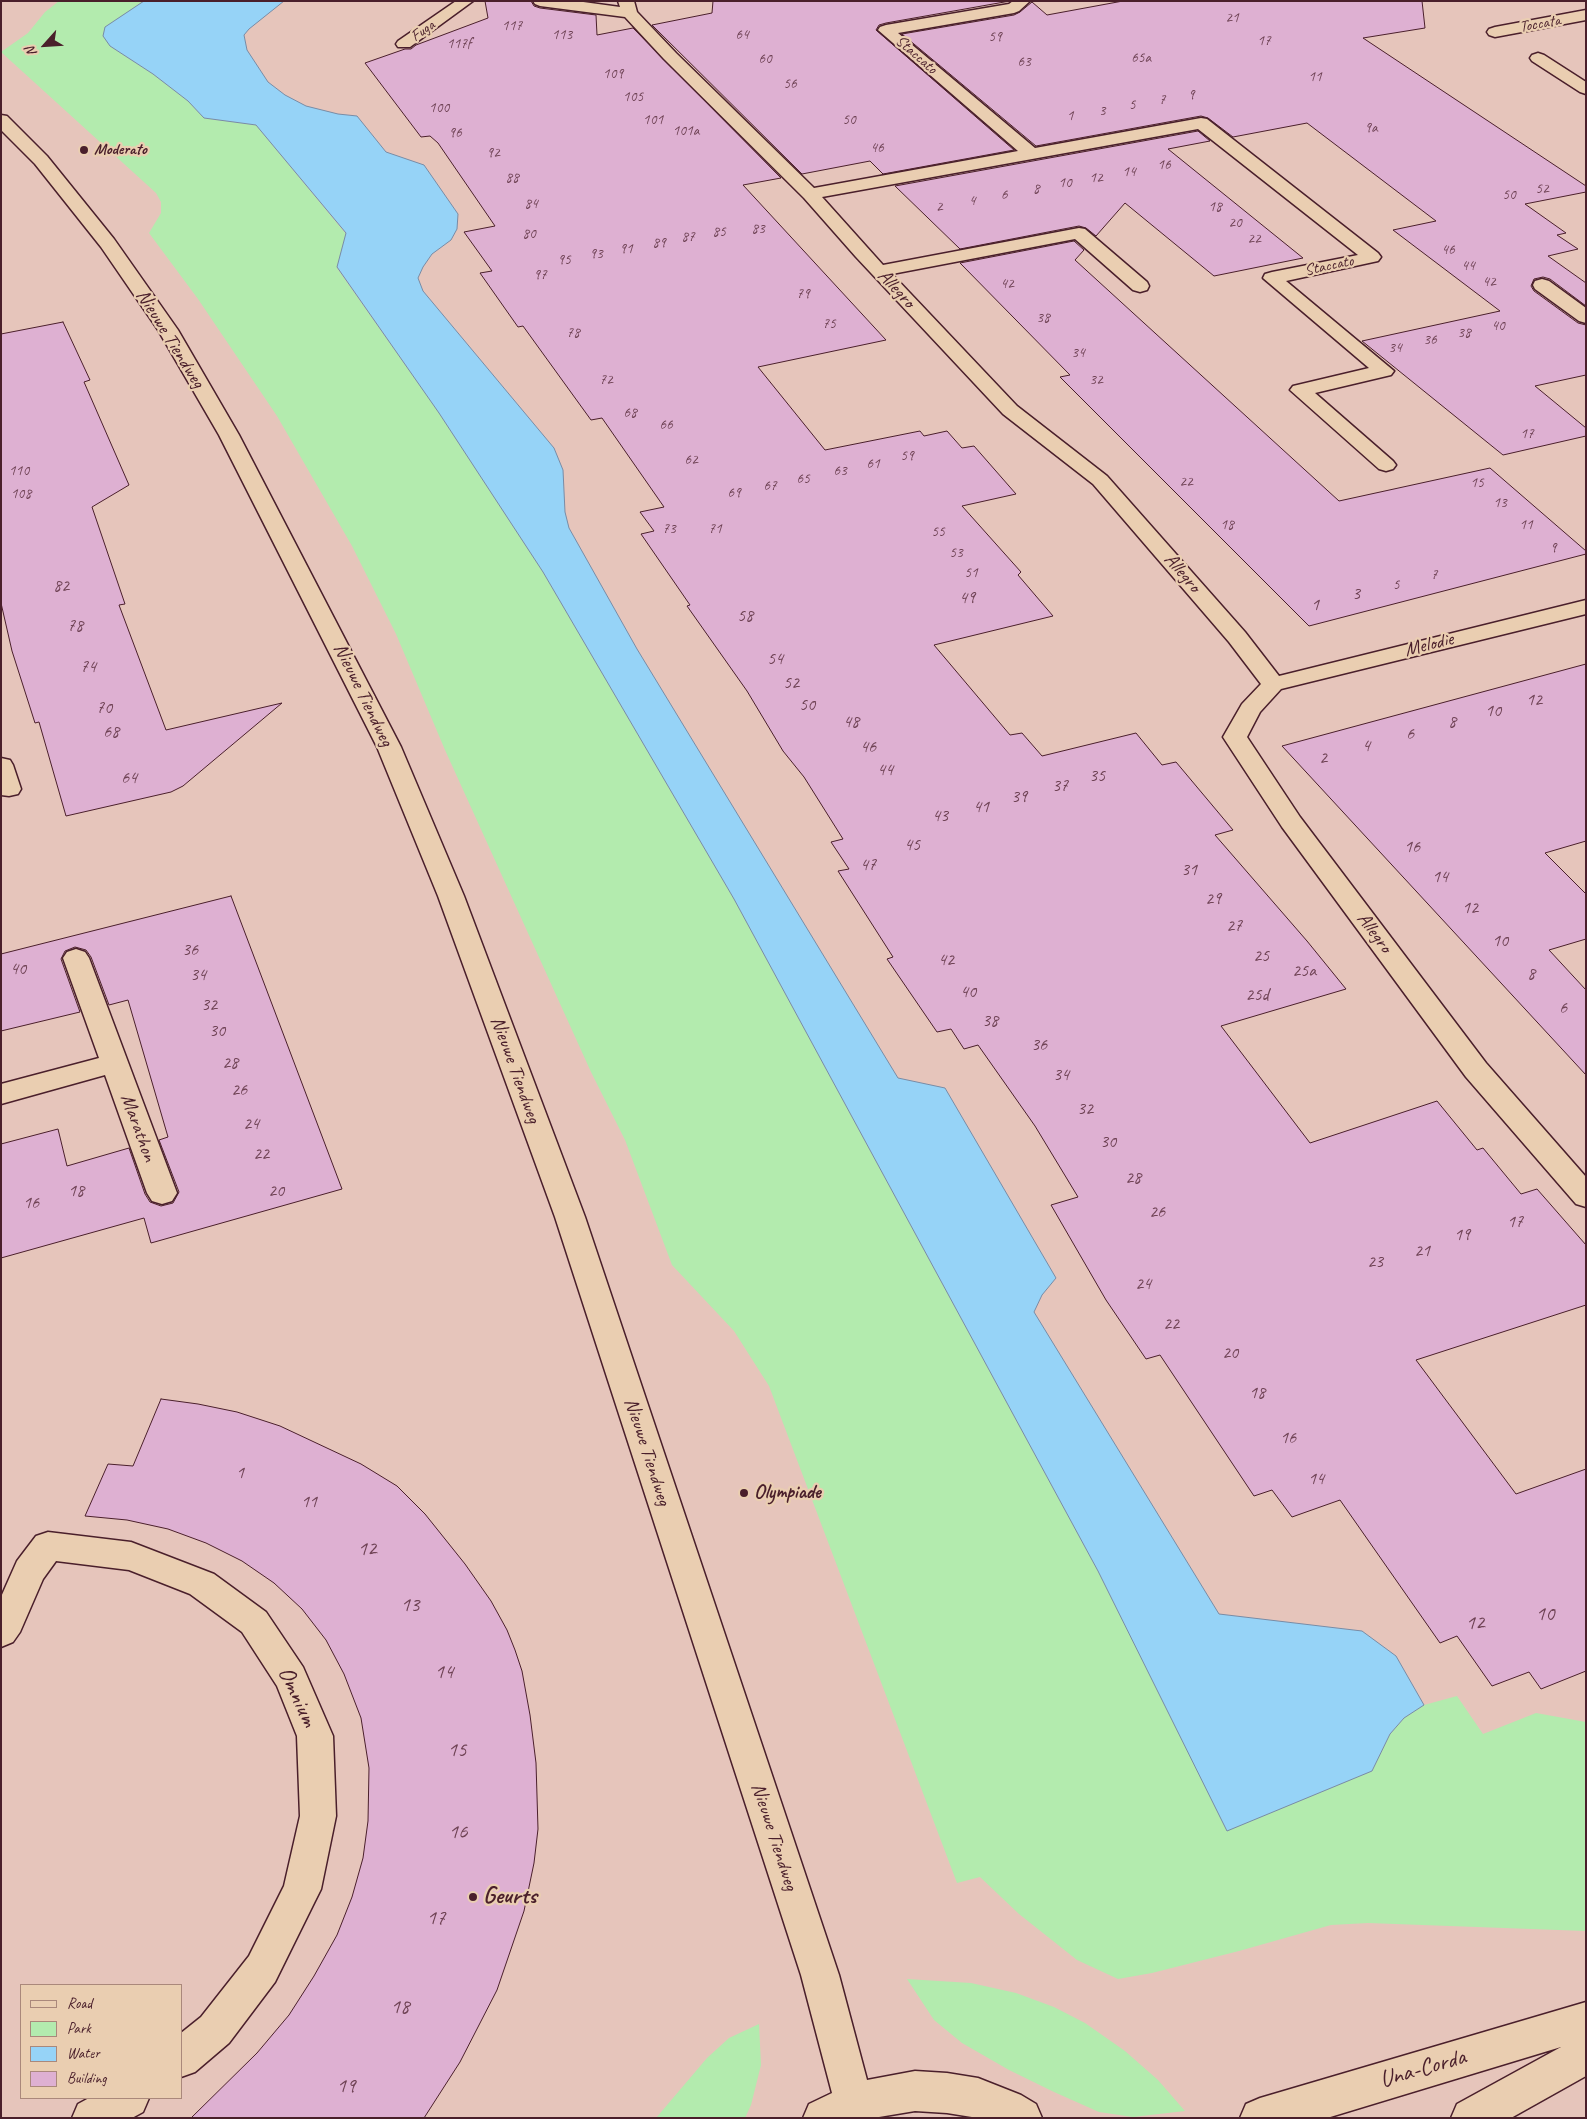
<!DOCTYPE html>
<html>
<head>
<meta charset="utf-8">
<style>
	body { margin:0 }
	#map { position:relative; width:1587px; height:2119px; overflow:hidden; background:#e6c5bb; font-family:Caveat,sans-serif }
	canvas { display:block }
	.frame { position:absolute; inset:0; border:2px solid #4a1f2b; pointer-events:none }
	.legend { position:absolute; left:20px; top:1984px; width:162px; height:115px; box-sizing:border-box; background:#eaceb1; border:1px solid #aa887b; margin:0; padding:6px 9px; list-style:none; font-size:15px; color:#4a1f2b }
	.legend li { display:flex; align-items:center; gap:10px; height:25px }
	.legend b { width:25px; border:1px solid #aa887b }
	.north { position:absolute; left:20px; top:20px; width:50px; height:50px; -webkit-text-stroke:4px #eaceb1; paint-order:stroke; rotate:244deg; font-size:14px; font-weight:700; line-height:20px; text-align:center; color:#4a1f2b }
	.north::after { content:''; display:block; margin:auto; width:18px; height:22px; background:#4a1f2b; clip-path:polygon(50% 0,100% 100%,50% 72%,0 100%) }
</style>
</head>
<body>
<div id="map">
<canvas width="1587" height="2119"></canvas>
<div class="frame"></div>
<ul class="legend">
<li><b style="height:6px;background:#eaceb1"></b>Road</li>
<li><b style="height:14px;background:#b3ebae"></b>Park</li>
<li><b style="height:14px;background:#96d3f7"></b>Water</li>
<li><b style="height:14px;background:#deb0d2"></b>Building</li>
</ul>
<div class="north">N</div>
</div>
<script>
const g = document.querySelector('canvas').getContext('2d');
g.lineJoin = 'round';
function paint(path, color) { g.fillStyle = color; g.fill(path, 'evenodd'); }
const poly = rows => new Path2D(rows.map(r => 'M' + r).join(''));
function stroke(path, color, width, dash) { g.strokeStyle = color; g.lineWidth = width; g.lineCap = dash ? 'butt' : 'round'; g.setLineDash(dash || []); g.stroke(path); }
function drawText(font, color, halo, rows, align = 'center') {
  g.font = font + ' Caveat,sans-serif'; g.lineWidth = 4.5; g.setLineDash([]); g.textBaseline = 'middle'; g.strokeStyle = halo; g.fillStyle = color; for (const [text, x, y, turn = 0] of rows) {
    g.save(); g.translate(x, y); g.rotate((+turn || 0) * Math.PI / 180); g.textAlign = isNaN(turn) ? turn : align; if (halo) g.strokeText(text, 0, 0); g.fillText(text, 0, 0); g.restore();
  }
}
const green = poly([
	[59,1,144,1,133,9,110,46,153,74,188,101,204,118,256,125,346,234,337,268,439,413,543,572,734,899,1098,1571,1227,1830,1372,1771,1390,1734,1404,1718,1424,1705,1457,1696,1483,1734,1536,1713,1586,1722,1586,1931,1368,1923,1331,1925,1239,1951,1152,1973,1118,1979,1077,1960,1019,1914,980,1877,957,1883,769,1386,734,1331,672,1265,625,1140,591,1072,445,750,396,634,352,546,277,416,198,299,149,233,161,213,161,202,156,193,1,52,28,33,45,12],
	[907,1979,971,1983,1016,1993,1054,2007,1085,2023,1125,2051,1158,2080,1185,2111,1133,2117,1099,2112,1054,2092,1009,2070,962,2043,934,2020],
	[759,2024,761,2065,751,2105,745,2118,656,2118,707,2058,729,2038]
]);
const water = poly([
	[144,1,284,1,249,29,244,35,247,50,268,82,285,95,306,106,338,114,357,116,386,152,424,165,458,214,457,229,451,240,432,254,423,267,418,278,423,291,554,448,563,470,565,512,569,528,637,649,898,1078,945,1088,1056,1278,1042,1295,1034,1312,1219,1614,1362,1631,1396,1656,1424,1705,1404,1718,1390,1734,1372,1771,1227,1831,1098,1571,734,899,543,572,439,413,337,267,346,233,256,125,204,118,188,101,153,74,110,46,103,36,105,27,144,1]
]);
const building = poly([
	[485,1,531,1,534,6,540,8,596,15,597,35,633,28,781,178,743,185,886,340,758,367,825,450,920,431,924,436,947,431,962,448,974,446,1016,494,962,506,1021,572,1018,575,1053,616,934,645,1010,735,1022,733,1042,756,1136,733,1162,765,1176,762,1233,830,1215,835,1307,941,1346,989,1221,1026,1310,1143,1437,1101,1477,1150,1483,1148,1521,1194,1537,1189,1586,1245,1586,1305,1416,1360,1516,1494,1586,1469,1586,1671,1541,1689,1529,1672,1492,1686,1457,1636,1440,1643,1340,1500,1292,1517,1272,1490,1254,1496,1160,1355,1146,1359,1106,1300,1051,1205,1078,1197,1035,1126,978,1045,964,1049,951,1029,937,1032,887,959,893,957,838,871,849,869,831,842,843,839,804,777,783,751,747,691,687,606,690,605,641,534,654,531,640,512,664,507,602,418,591,420,523,326,518,327,480,273,492,271,464,232,495,226,438,143,430,136,421,137,365,63,405,49,411,49,416,45,488,18,485,1],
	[713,1,1010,1,886,23,879,25,876,30,1014,150,883,174,870,161,802,174,652,25,712,13,713,1],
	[1123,1,1422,1,1425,28,1363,38,1586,186,1586,192,1525,204,1566,233,1557,235,1578,249,1548,256,1586,283,1586,306,1550,279,1543,277,1534,279,1531,286,1534,291,1578,323,1586,325,1586,375,1535,386,1586,428,1586,436,1503,455,1362,341,1500,311,1393,230,1436,221,1307,123,1233,137,1208,118,1201,116,1036,146,902,34,1014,15,1020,12,1032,2,1047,15,1123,1],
	[1198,131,1210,141,1168,149,1303,258,1214,276,1125,203,1096,236,1086,228,1079,226,960,249,895,186,1198,131],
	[1074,241,1084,250,1075,260,1339,501,1490,468,1586,551,1586,554,1309,626,1060,377,1070,375,960,263,1074,241],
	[63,322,90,380,84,382,129,485,92,507,125,604,119,605,166,730,282,703,183,786,171,792,66,816,39,722,35,723,12,651,1,603,1,334,63,322],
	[1586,664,1586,841,1545,853,1586,894,1586,939,1549,950,1586,990,1586,1075,1282,746,1586,664],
	[231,896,342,1189,151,1243,144,1218,1,1258,1,1144,58,1129,67,1166,129,1148,145,1194,150,1202,161,1206,173,1203,179,1192,159,1140,168,1137,128,1000,109,1005,91,957,86,950,75,947,65,951,61,959,80,1012,1,1031,1,954,231,896],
	[161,1399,198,1404,237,1412,280,1426,361,1464,397,1486,425,1514,465,1564,491,1601,507,1630,515,1650,522,1671,530,1715,536,1763,538,1829,534,1863,524,1911,497,1990,460,2062,424,2118,191,2118,257,2053,289,2015,314,1976,337,1935,352,1897,363,1858,368,1821,369,1768,361,1718,344,1674,326,1640,302,1609,274,1583,242,1561,206,1543,168,1529,127,1520,85,1516,108,1464,133,1466,161,1399]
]);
const minor = poly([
	[456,1,473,1,410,47,398,47,396,44,398,41,456,1],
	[533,1,576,1,620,7,618,1,634,1,637,12,676,53,814,188,1018,151,878,30,880,27,886,25,1009,4,1013,1,1030,1,1019,11,1014,13,898,33,1035,148,1201,118,1207,119,1378,253,1381,257,1378,261,1286,281,1394,371,1391,375,1315,393,1393,461,1396,465,1393,469,1386,471,1379,469,1290,390,1293,386,1369,368,1263,278,1265,274,1272,272,1358,255,1198,129,822,197,883,265,1079,228,1085,229,1147,282,1149,286,1147,290,1140,292,1133,290,1075,239,892,274,1017,406,1107,476,1245,632,1279,676,1586,600,1586,614,1281,689,1260,712,1247,737,1300,817,1486,1063,1586,1177,1586,1207,1576,1204,1466,1077,1282,827,1223,737,1242,704,1261,684,1229,642,1093,484,1003,414,856,257,804,198,664,59,625,17,540,6,535,4,533,1],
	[1586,10,1586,20,1495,37,1489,35,1487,32,1489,29,1495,27,1586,10],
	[1538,53,1544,55,1586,82,1586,94,1580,92,1532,61,1530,58,1532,55,1538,53],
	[1,115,7,116,47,156,114,239,178,330,239,435,401,747,464,896,585,1217,839,1975,867,2080,915,2071,947,2073,978,2078,1021,2095,1036,2104,1042,2118,978,2118,947,2113,915,2111,873,2118,803,2118,809,2104,832,2093,801,1975,555,1217,438,896,377,747,219,435,158,330,101,247,35,164,1,130,1,115],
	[1542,279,1549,281,1586,308,1586,323,1579,321,1535,289,1533,285,1535,281,1542,279],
	[1,758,10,760,13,765,21,789,18,794,9,796,1,795,1,758],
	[76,949,85,952,89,958,177,1193,172,1201,162,1204,152,1201,147,1193,105,1075,1,1104,1,1084,99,1058,63,958,67,952,76,949],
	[48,1532,131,1542,214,1574,266,1612,303,1667,333,1736,336,1816,321,1889,315,1901,275,1982,229,2043,195,2072,181,2077,181,2033,201,2017,249,1956,284,1886,300,1816,297,1736,277,1686,242,1632,190,1594,129,1570,56,1561,43,1579,20,1632,13,1642,1,1647,1,1597,17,1561,36,1536,48,1532],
	[1586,2002,1586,2076,1511,2118,1451,2118,1457,2104,1561,2047,1327,2118,1240,2118,1246,2104,1260,2098,1586,2002],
	[89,2098,149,2098,143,2112,132,2118,72,2118,78,2104,89,2098]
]);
const markers = [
	[84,150,5,"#4a1f2b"],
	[744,1493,5,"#4a1f2b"],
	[473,1897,5,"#4a1f2b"]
];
const farNumbernames = [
	["21",1232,18],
	["117",512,26],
	["113",562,35],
	["64",742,35],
	["59",995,37],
	["17",1264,41],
	["117f",459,44],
	["65a",1141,58],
	["60",765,59],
	["63",1024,62],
	["109",613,74],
	["11",1315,77],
	["56",790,84],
	["9",1191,95],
	["105",633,97],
	["7",1162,100],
	["5",1132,105],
	["100",439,108],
	["3",1102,111],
	["1",1070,116],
	["101",653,120],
	["50",849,120],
	["9a",1371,128],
	["101a",686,131],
	["96",455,133],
	["46",877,148],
	["92",493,153],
	["16",1164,165],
	["14",1129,172],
	["88",512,178],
	["12",1096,178],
	["10",1065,183],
	["8",1036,189],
	["52",1542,189],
	["6",1004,195],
	["50",1509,195],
	["4",972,201],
	["84",531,204],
	["2",939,207],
	["18",1215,207],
	["20",1235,223],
	["83",758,229],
	["85",719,232],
	["80",529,234],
	["87",688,237],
	["22",1254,239],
	["89",659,243],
	["91",626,249],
	["46",1448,250],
	["93",596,254],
	["95",564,260],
	["44",1468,266],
	["97",540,275],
	["42",1489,282],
	["42",1007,284],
	["79",803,294],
	["38",1043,318],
	["75",829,324],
	["40",1498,326],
	["78",573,333],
	["38",1464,333],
	["36",1430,340],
	["34",1395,348],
	["34",1078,353],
	["72",606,380],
	["32",1096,380],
	["68",630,413],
	["66",666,425],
	["17",1527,434],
	["59",907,456],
	["62",691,460],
	["61",873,464],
	["110",19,471],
	["63",840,471],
	["65",803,479],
	["22",1186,482],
	["15",1477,483],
	["67",770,486],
	["69",734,493],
	["108",21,494],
	["13",1500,503],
	["18",1227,525],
	["11",1526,525],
	["73",669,529],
	["71",715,529],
	["55",938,532],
	["9",1553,548],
	["53",956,553],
	["51",971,573],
	["7",1434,575],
	["5",1396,585]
];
const farStreetnames = [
	["Toccata",1540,24,-10],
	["Fuga",423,31,-35],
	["Staccato",916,55,41],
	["Staccato",1329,266,-12]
];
const farPoinames = [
	["Moderato",94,150]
];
const numberNames = [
	["82",61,586],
	["3",1356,594],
	["49",967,598],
	["1",1315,605],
	["58",745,616],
	["78",75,626],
	["54",775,659],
	["74",88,667],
	["52",791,683],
	["12",1534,700],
	["50",807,705],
	["70",104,708],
	["10",1493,711],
	["48",851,722],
	["8",1452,722],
	["68",111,732],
	["6",1410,734],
	["4",1366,746],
	["46",868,747],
	["2",1323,758],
	["44",885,770],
	["35",1097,776],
	["64",129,778],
	["37",1060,786],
	["39",1019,797],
	["41",981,807],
	["43",940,816],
	["45",912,845],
	["16",1412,847],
	["47",868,865],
	["31",1189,870],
	["14",1440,877],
	["29",1213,899],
	["12",1470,908],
	["27",1234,926],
	["10",1500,941],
	["36",190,950],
	["25",1261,956],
	["42",946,960],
	["40",18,969],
	["25a",1304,971],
	["8",1531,974],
	["34",198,975],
	["40",968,992],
	["25d",1257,995],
	["32",209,1005],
	["6",1563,1008],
	["38",990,1021],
	["30",217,1031],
	["36",1039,1045],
	["28",230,1063],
	["34",1061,1075],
	["26",239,1090],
	["32",1085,1109],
	["24",251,1124],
	["30",1108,1142],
	["22",261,1154],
	["28",1133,1178],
	["18",76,1191],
	["20",276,1191],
	["16",31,1203],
	["26",1157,1212],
	["17",1515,1222],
	["19",1462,1235],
	["21",1422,1251],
	["23",1375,1262],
	["24",1143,1284],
	["22",1171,1324],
	["20",1230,1353],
	["18",1257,1393],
	["16",1288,1438],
	["1",240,1473],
	["14",1316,1479],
	["11",309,1502]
];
const streetNames = [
	["Allegro",896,289,47],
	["Nieuwe Tiendweg",170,339,58],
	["Allegro",1182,573,49],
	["Melodie",1429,645,-14],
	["Nieuwe Tiendweg",363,695,64],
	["Allegro",1374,933,53],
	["Nieuwe Tiendweg",515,1070,70],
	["Marathon",138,1128,70],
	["Nieuwe Tiendweg",647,1452,72],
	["Nieuwe Tiendweg",774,1837,72]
];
const poiNames = [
	["Olympiade",754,1493]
];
const nearNumbernames = [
	["12",367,1549],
	["13",410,1605],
	["10",1545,1614],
	["12",1475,1623],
	["14",444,1672],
	["15",457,1750],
	["16",458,1832],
	["17",436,1918],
	["18",400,2007],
	["19",346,2086]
];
const nearStreetnames = [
	["Omnium",297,1697,65],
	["Una-Corda",1423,2069,-16]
];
const nearPoinames = [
	["Geurts",483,1897]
];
paint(green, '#b3ebae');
paint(water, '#96d3f7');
stroke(water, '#788ba5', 1);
paint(building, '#deb0d2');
stroke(building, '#4a1f2b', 1);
stroke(minor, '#4a1f2b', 3);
paint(minor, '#eaceb1');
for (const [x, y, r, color] of markers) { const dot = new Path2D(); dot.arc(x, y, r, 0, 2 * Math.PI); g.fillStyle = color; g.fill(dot); stroke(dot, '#eaceb1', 2); }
drawText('15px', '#6f4355', null, farNumbernames);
drawText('16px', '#4a1f2b', '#eaceb1', farStreetnames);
drawText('bold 16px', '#4a1f2b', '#eaceb1', farPoinames, 'left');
drawText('18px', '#6f4355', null, numberNames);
drawText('20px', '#4a1f2b', '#eaceb1', streetNames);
drawText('bold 20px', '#4a1f2b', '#eaceb1', poiNames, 'left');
drawText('21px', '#6f4355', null, nearNumbernames);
drawText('24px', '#4a1f2b', '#eaceb1', nearStreetnames);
drawText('bold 24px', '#4a1f2b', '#eaceb1', nearPoinames, 'left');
</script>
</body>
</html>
